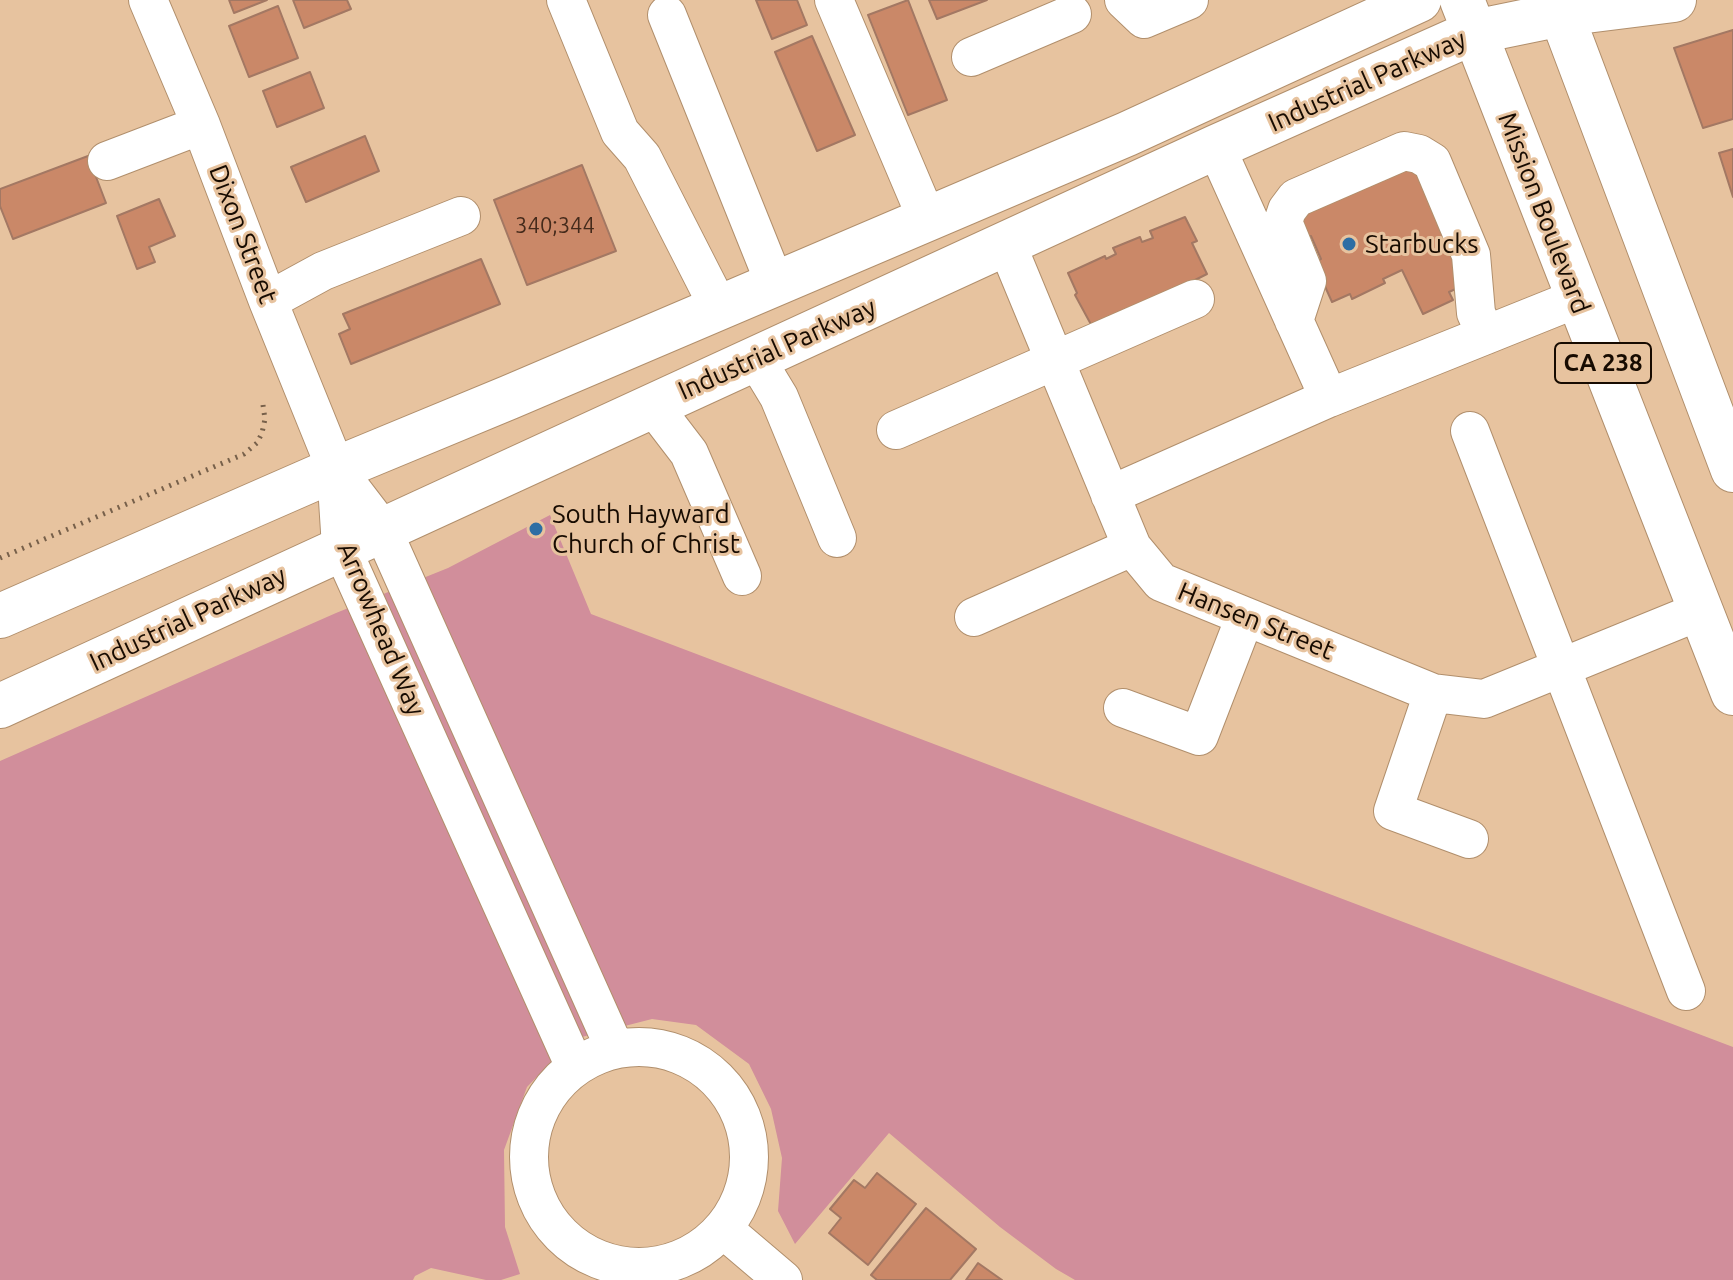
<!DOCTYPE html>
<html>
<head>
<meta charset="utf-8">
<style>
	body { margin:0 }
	canvas { display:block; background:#e7c39f }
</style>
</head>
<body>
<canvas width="1733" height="1280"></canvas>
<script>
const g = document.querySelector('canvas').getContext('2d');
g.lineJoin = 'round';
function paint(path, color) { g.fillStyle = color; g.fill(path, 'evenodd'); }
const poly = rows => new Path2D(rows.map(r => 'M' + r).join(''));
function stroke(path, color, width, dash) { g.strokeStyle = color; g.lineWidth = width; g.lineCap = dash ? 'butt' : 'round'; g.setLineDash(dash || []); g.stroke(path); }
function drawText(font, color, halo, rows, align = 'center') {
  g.font = font + ' Ubuntu,sans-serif'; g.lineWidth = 6; g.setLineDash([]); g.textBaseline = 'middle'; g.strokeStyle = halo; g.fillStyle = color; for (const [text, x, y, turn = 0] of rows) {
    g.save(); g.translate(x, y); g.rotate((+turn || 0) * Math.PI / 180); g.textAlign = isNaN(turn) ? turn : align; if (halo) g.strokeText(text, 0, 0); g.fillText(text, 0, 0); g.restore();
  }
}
const green = poly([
	[550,515,591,614,1733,1047,1733,1280,1075,1280,1056,1269,1000,1227,889,1133,795,1244,778,1211,782,1158,771,1109,749,1064,696,1025,652,1019,574,1039,527,1087,504,1150,505,1227,520,1274,501,1280,486,1280,431,1268,415,1276,413,1280,0,1280,0,761,336,613,448,568]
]);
const building = poly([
	[229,0,267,0,234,13,229,0],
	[293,0,347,0,351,9,304,28,293,0],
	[756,0,797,0,807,25,772,39,756,0],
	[908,0,947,100,908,115,868,15,908,0],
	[929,0,987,0,937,19,929,0],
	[278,6,298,58,249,77,229,26,278,6],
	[1733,30,1733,119,1703,128,1674,48,1733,30],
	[812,36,855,135,817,151,775,52,812,36],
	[310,72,324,108,277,127,263,91,310,72],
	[365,136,379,171,306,202,291,167,365,136],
	[1733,149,1733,197,1719,153,1733,149],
	[88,156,106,203,13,239,0,206,0,189,88,156],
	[1420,164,1467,273,1462,286,1449,292,1453,300,1423,314,1402,270,1383,279,1385,283,1352,299,1350,294,1332,302,1314,262,1321,259,1311,236,1303,239,1294,217,1420,164],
	[582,165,616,251,527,285,494,200,582,165],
	[159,199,175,236,149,247,155,262,137,269,117,216,159,199],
	[1185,217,1197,241,1192,243,1207,274,1195,280,1197,284,1094,330,1075,295,1077,293,1068,273,1105,256,1106,259,1116,254,1113,248,1140,237,1142,242,1153,238,1150,231,1185,217],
	[481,259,500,304,351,364,339,334,350,329,343,314,481,259],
	[877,1173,916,1204,868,1265,829,1233,841,1218,830,1209,854,1180,865,1188,877,1173],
	[926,1208,976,1249,950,1280,877,1280,871,1275,926,1208],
	[978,1263,1002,1280,966,1280,978,1263]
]);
const path = poly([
	[0,558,244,454,257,443,262,433,265,419,263,405]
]);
const minor = poly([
	[148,0,201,125,268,301,336,469,382,529,615,1049],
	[566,0,620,132,642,157,719,308],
	[834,0,927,219],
	[1124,0,1144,19,1189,0],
	[667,15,775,284],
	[971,57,1072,14],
	[1216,147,1329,398,1578,298],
	[107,161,201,125],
	[1007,245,1132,547,1161,582,1433,693,1484,699,1700,611],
	[268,301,323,271,461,216],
	[1294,321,1307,281,1283,222,1287,210,1296,198,1404,151,1419,154,1432,162,1471,255,1476,313,1486,335],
	[756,359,779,397,837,538],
	[653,406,689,453,742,576],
	[896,430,1195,299],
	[1470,431,1686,991],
	[336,469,341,547,575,1067],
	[1110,495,1329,398],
	[974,617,1132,547],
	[1433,693,1393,811,1469,839],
	[1123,708,1199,736,1245,617],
	'529 1157a110 110 0 1 1 220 0a110 110 0 1 1-220 0Z',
	[723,1229,783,1280]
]);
const major = poly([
	[1462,0,1733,693],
	[1556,0,1733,470],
	[0,616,336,469,510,397,1127,134,1419,0],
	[0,706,1216,147,1474,32,1562,14,1674,0]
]);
const markers = [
	[1349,244,8,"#2d6ea4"],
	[536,529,8,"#2d6ea4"]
];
const numberNames = [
	["340;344",555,226]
];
const shields = [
	[1603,363,96]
];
const shieldNames = [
	["CA 238",1603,363]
];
const streetNames = [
	["Industrial Parkway",1367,81,-24],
	["Mission Boulevard",1544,213,69],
	["Dixon Street",243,234,69],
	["Industrial Parkway",777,349,-24],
	["Industrial Parkway",188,619,-25],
	["Hansen Street",1256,621,22],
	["Arrowhead Way",381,629,67]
];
const poiNames = [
	["Starbucks",1365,244],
	["South Hayward",552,514],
	["Church of Christ",552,544]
];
paint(green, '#d18e9b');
paint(building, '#ca8868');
stroke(building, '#a37863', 2);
stroke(minor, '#b18f6c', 40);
stroke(major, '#b18f6c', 46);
stroke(path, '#77604a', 5, [2, 6]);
stroke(minor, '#fff', 38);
stroke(major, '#fff', 44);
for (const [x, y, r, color] of markers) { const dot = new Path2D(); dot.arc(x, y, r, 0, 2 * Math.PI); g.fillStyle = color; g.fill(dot); stroke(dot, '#e7c39f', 3); }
drawText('22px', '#442a1b', null, numberNames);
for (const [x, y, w] of shields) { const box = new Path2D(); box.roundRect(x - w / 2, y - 20, w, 40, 6); g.fillStyle = '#e7c39f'; g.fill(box); stroke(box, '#170b01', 2); }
drawText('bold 24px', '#170b01', null, shieldNames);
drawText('26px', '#170b01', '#e7c39f', streetNames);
drawText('26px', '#170b01', '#e7c39f', poiNames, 'left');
</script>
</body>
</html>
